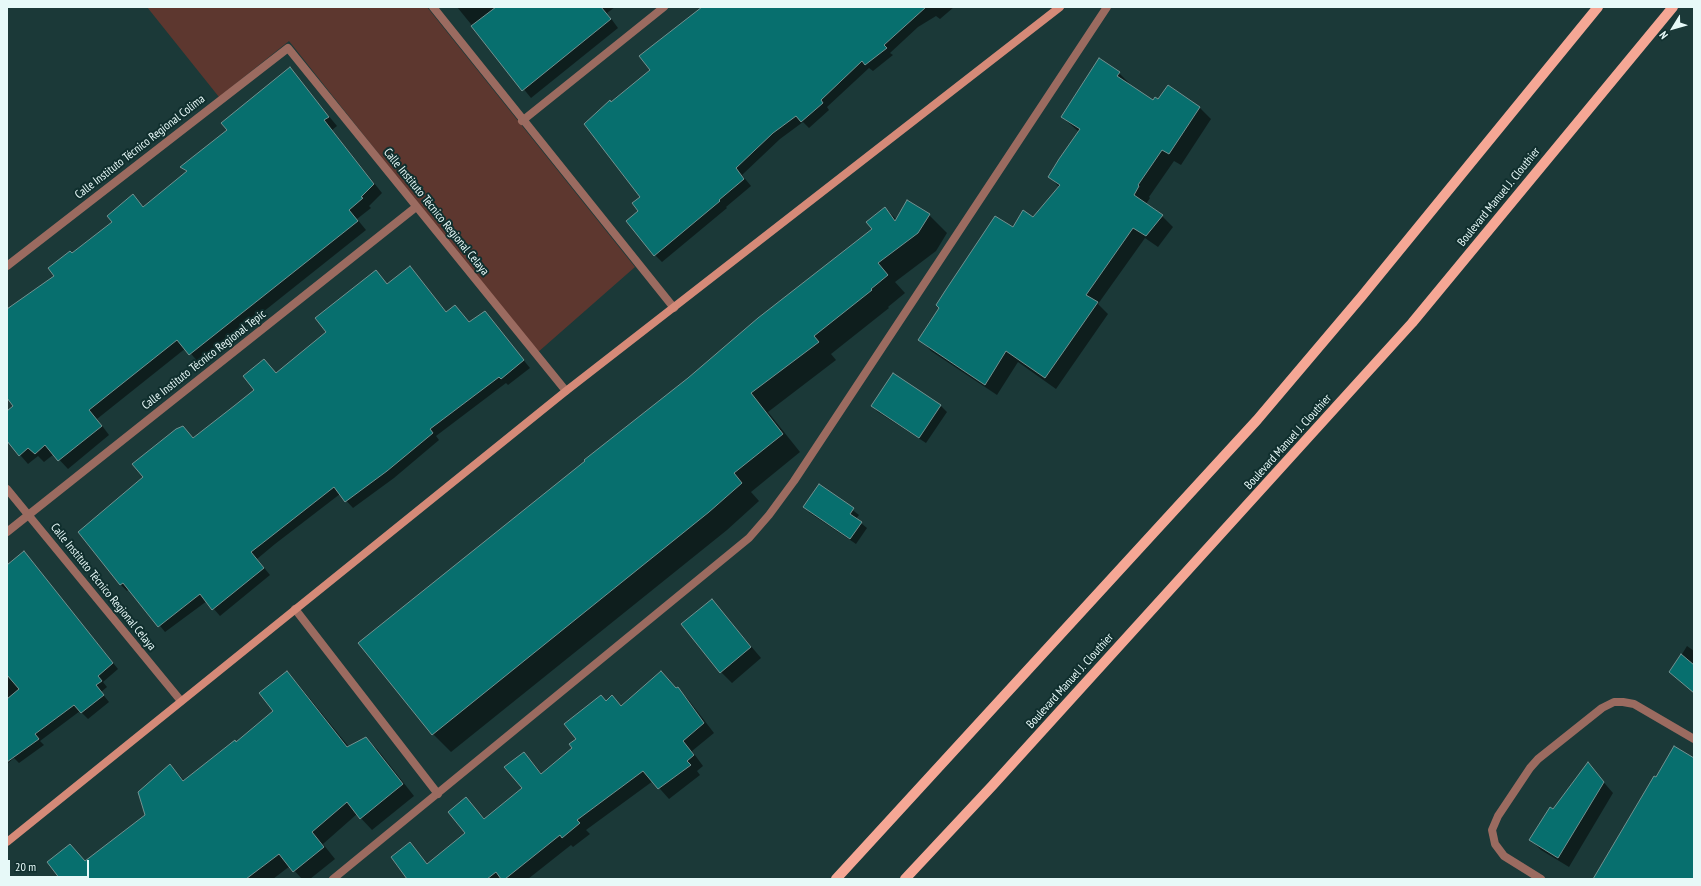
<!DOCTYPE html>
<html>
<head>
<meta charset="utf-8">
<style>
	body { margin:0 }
	#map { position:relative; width:1701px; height:886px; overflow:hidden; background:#1b3938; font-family:"PT Sans Narrow",sans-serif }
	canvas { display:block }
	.frame { position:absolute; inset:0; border:8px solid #e7f9f8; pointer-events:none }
	.north { position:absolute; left:1653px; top:8px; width:40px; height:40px; -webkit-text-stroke:3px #102f2e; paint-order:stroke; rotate:233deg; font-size:11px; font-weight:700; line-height:16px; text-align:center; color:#e7f9f8 }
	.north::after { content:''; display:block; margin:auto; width:14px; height:18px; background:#e7f9f8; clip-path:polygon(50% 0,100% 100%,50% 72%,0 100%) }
	.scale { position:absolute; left:8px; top:860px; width:81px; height:18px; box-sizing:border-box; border:2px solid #e7f9f8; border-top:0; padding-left:5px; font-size:12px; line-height:14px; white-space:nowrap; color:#e7f9f8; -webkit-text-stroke:3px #102f2e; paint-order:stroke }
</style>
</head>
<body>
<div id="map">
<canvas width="1701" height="886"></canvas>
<div class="frame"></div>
<div class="north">N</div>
<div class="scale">20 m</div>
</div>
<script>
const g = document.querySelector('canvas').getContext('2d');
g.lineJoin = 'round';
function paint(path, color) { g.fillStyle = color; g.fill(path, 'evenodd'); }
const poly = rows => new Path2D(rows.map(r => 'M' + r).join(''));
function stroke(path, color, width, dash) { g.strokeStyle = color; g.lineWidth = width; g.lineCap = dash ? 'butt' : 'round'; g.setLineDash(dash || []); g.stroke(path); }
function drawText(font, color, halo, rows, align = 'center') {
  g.font = font + ' "PT Sans Narrow",sans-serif'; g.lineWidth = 4; g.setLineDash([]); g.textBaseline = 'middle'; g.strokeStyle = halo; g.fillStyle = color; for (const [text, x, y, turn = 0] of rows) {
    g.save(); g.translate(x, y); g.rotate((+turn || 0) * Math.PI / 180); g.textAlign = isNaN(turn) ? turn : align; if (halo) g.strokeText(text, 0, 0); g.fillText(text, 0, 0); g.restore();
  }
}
const green = poly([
	[147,7,427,7,635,267,537,353,289,41,219,97]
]);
const shadow = poly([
	[457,7,615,7,607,13,618,28,531,98],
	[703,7,954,7,940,19,936,16,918,27,890,53,893,55,873,71,869,68,827,107,829,110,809,128,803,122,780,139,742,175,751,186,726,207,727,208,662,262,655,255,640,211,642,197,611,103,651,71],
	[290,69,337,126,332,130,382,193,369,206,371,208,357,219,366,230,199,363,186,348,97,419,109,435,68,469,54,454,44,462,38,456,28,464,7,440,7,411,14,406,7,397,7,310,55,277,72,254,113,222,133,196,144,207,187,173,182,167,228,130],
	[1119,73,1130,84,1129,85,1154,102,1159,101,1168,86,1200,108,1211,119,1181,165,1174,161,1149,197,1150,198,1146,204,1162,216,1173,227,1158,247,1145,238,1098,304,1108,314,1056,389,1018,362,997,395,931,351,920,339,1013,228,1034,218,1059,187,1050,177,1079,132,1062,117],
	[885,208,897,220,929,215,947,233,936,251,895,282,905,293,888,307,889,308,831,354,836,360,768,412,800,452,751,492,759,501,727,530,451,752,433,734,360,644,873,230],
	[410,267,447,313,455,306,470,323,485,313,530,368,508,385,506,383,436,436,439,440,394,478,353,508,340,494,275,544,257,559,270,575,220,616,207,601,165,632,130,589,127,591,121,585,144,477,183,427,194,439,256,390,264,360,277,374],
	[894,374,941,406,947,412,926,443,878,412,872,406],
	[820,485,859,515,856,519,867,528,856,544,810,513,805,507],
	[24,552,118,669,103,682,107,687,101,692,109,702,88,719,80,711,40,741,44,745,19,763,14,758,7,764,7,566],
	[712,600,761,658,732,683,721,672,683,624],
	[1687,646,1694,651,1694,693,1671,672],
	[287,672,298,684,349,747,365,738,377,749,414,796,372,830,357,814,323,844,335,859,310,879,302,879,290,866,273,879,61,879,70,845,86,862,146,815,170,766,185,781,237,743,275,711],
	[677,689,687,698,714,733,692,751,703,766,697,771,700,775,669,799,653,781,586,830,590,834,573,847,571,845,528,879,410,879,410,844,428,864,467,834,466,798,485,819,523,788,524,753,542,774,573,748,577,739,612,696,622,707],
	[1588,764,1613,793,1569,867,1541,850,1531,840]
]);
const building = poly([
	[496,7,601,7,611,19,522,91,471,26,496,7],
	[702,7,926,7,884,45,887,48,865,65,862,61,821,100,823,103,801,122,796,116,773,133,736,168,744,179,719,200,720,201,654,256,626,221,638,211,632,203,640,197,584,124,610,100,611,102,650,70,639,56,702,7],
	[1099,58,1120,72,1117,76,1153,100,1155,97,1158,99,1168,85,1200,107,1169,154,1162,150,1138,185,1139,186,1134,195,1163,215,1146,236,1133,228,1086,295,1098,302,1045,378,1006,351,985,385,918,340,939,308,936,305,945,291,995,216,1013,227,1023,210,1033,217,1060,185,1048,177,1059,159,1080,129,1061,117,1099,58],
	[290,67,329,117,324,120,374,184,361,197,363,198,349,210,358,221,189,355,177,340,89,410,102,426,58,461,45,445,35,454,28,448,19,456,7,441,7,411,13,406,7,398,7,309,54,276,48,268,70,251,72,253,112,222,107,216,133,194,143,207,187,171,180,167,227,130,221,123,290,67],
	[907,200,930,214,918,233,878,263,888,275,871,289,872,290,814,336,819,342,751,393,783,434,734,473,742,483,709,512,432,735,358,643,585,461,584,460,688,378,758,318,872,229,866,222,885,207,895,221,907,200],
	[410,266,446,312,455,305,469,322,485,311,524,360,501,379,499,377,430,429,433,433,387,471,345,502,334,487,269,538,251,552,264,568,212,610,200,594,158,627,123,583,120,585,78,532,143,477,132,464,176,429,183,426,193,438,234,406,254,390,243,376,264,359,276,373,326,332,315,318,376,270,387,284,410,266],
	[893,373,941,405,919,438,871,406,893,373],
	[819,484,854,508,850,514,862,522,850,539,803,507,819,484],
	[24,551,113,663,98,676,102,681,96,685,104,695,81,713,74,705,35,734,39,739,7,762,7,699,19,689,7,675,7,565,24,551],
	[712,599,751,647,720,673,681,624,712,599],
	[1681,654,1694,665,1694,693,1669,672,1681,654],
	[287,671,347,747,366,737,403,784,360,819,347,802,312,832,324,847,293,872,279,854,246,879,60,879,47,862,70,844,85,861,145,815,138,792,170,764,183,781,235,740,236,742,273,711,259,693,287,671],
	[661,671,676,688,678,687,704,723,683,741,694,755,687,761,691,765,658,789,643,771,577,820,580,823,562,838,560,835,505,879,501,879,496,872,487,879,407,879,391,857,410,842,427,864,465,833,448,812,466,797,484,819,522,788,504,767,524,752,541,774,572,748,569,744,576,739,564,724,601,695,606,701,612,695,621,706,661,671],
	[1674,746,1694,758,1694,879,1593,879,1654,776,1656,777,1674,746],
	[1588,762,1604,782,1558,858,1529,840,1550,807,1553,809,1588,762]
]);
const street = poly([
	[433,7,674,308],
	[522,121,664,7],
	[7,266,288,48,566,391],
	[7,489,181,701],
	[7,532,416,207],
	[295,609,438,794],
	[333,879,749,538,769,515,794,481,1107,7],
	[1541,879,1504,856,1495,844,1492,830,1498,816,1530,768,1538,759,1602,708,1614,702,1623,702,1634,704,1694,739]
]);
const secondary = poly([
	[7,842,566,391,1060,7]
]);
const primary = poly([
	[836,879,1257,420,1362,296,1598,7],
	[905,879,992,786,1412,323,1673,7]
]);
const streetNames = [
	["Calle Instituto Técnico Regional Colima",140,147,-38],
	["Boulevard Manuel J. Clouthier",1499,197,-51],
	["Calle Instituto Técnico Regional Celaya",436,212,51],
	["Calle Instituto Técnico Regional Tepic",204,360,-38],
	["Boulevard Manuel J. Clouthier",1288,442,-48],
	["Calle Instituto Técnico Regional Celaya",103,587,51],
	["Boulevard Manuel J. Clouthier",1070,681,-48]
];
paint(green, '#5d372f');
paint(shadow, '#0007');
paint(building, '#076f6e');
stroke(building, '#729291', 1);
stroke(street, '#9b6b60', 8);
stroke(secondary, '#d58a78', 8);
stroke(primary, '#f5a795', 10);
drawText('12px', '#e7f9f8', '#102f2e', streetNames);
</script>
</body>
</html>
